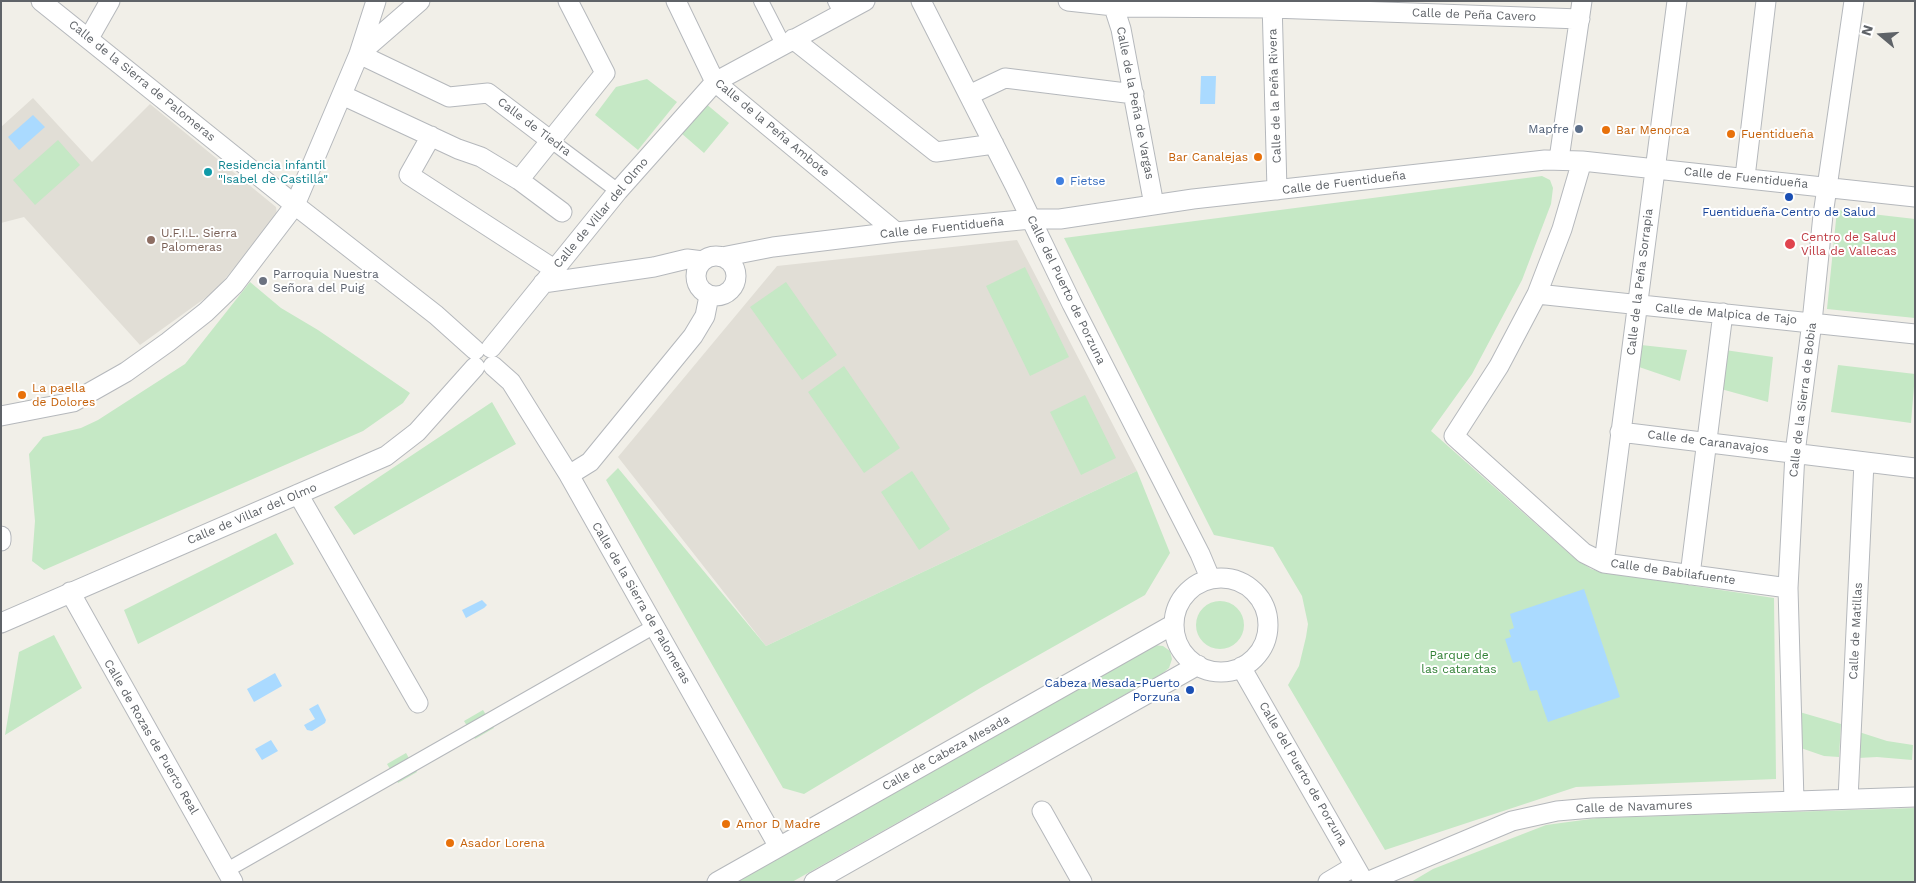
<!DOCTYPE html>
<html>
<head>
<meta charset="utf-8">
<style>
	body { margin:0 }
	#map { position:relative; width:1916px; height:883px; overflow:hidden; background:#f1efe8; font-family:"Work Sans",sans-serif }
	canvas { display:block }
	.frame { position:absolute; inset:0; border:2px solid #5f6368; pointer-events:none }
	.north { position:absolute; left:1856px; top:10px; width:50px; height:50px; -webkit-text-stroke:4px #fff; paint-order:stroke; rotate:288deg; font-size:14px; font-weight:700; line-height:20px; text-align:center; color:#5f6368 }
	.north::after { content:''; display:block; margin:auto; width:18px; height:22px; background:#5f6368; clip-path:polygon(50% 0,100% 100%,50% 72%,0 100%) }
</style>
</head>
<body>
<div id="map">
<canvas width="1916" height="883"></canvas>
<div class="frame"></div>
<div class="north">N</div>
</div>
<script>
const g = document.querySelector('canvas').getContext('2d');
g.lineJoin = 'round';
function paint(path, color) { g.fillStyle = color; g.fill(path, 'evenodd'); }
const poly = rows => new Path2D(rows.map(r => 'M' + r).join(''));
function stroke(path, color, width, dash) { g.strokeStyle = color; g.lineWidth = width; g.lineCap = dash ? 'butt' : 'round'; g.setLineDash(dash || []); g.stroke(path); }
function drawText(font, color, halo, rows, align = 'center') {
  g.font = font + ' "Work Sans",sans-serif'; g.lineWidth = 4; g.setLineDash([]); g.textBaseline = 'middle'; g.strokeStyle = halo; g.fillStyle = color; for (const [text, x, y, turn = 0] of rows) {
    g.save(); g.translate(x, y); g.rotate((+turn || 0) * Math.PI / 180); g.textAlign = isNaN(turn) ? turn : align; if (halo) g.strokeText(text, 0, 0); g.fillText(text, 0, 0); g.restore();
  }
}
const education = poly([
	[33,98,92,162,150,104,276,207,277,216,215,291,140,345,24,217,1,223,1,127],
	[1017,240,1137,471,766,646,618,457,777,266]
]);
const green = poly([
	[647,79,677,102,638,150,595,115,616,87],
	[705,103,729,123,704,153,681,133],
	[58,140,80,165,35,205,13,180],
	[1542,176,1550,180,1553,188,1551,204,1522,280,1472,374,1431,431,1572,556,1591,569,1601,572,1774,598,1776,779,1576,787,1385,850,1288,685,1299,666,1306,637,1308,624,1302,596,1273,547,1214,535,1064,238],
	[1837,210,1915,219,1915,318,1827,309],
	[1025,267,1069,357,1030,376,986,286],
	[250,282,281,308,318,330,410,393,403,403,363,431,44,570,32,561,35,521,29,454,43,437,81,428,98,420,185,364],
	[786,282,837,355,802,380,750,307],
	[1641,345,1687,350,1680,381,1639,367],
	[1725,350,1773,357,1768,402,1721,389],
	[1838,365,1915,374,1911,423,1831,412],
	[844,366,900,448,864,473,808,392],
	[1085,395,1116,458,1081,475,1050,412],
	[492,402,516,444,354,535,334,507],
	[618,468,766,646,1137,471,1170,553,1145,595,982,687,804,794,783,788,606,480],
	[912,471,950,529,919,550,881,492],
	[276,533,294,564,138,644,124,610],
	'1196 625a24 24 0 1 1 48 0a24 24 0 1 1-48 0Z',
	[54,635,82,688,5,735,19,652],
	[1154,645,1163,646,1170,651,1172,659,1169,668,1163,673,792,882,733,882],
	[483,710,494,728,475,739,464,721],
	[1796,711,1841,724,1839,757,1824,756,1798,747],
	[1859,732,1887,741,1913,745,1912,760,1877,757,1858,758],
	[406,753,417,772,398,783,387,764],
	[1915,808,1915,882,1411,882,1433,869,1546,825,1598,818]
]);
const water = poly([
	[1201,76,1216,76,1215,104,1200,104],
	[33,115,45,127,19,150,8,137],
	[1584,589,1620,697,1548,722,1537,690,1530,691,1520,661,1513,663,1505,639,1511,637,1509,630,1514,628,1510,614],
	[482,600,487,605,484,608,466,618,462,610],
	[275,673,282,686,254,702,247,689],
	[318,704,326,720,325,723,312,731,307,730,304,725,315,719,309,709],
	[271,740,278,751,262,760,255,749]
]);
const pedestrian = poly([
	[761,1,783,44],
	[835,1,841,13],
	[550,140,618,191],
	[227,870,655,626]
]);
const minor = poly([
	[41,1,295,205,436,315,475,350],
	[420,1,359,54,449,97,488,93,550,140],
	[676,1,715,82,896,232],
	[921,1,1015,186,1072,304,1200,554,1208,573,1207,579],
	[1068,1,1123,7,1272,8,1580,19],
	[1112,1,1121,29,1154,205],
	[1272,1,1277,190],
	[89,38,110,1],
	[793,39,936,152,994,144],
	[342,95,458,149,481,157,519,180,562,212],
	[969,95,1005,78,1134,94],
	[431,136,409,175,554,269],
	[1559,159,1582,1],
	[1582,161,1562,229,1537,294,1499,366,1454,436,1584,553,1604,563,1788,588],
	[1745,177,1766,1],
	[519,180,605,73,568,1],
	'696 276a20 20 0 1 1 40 0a20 20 0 1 1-40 0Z',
	[722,257,773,247,896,232,1031,219,1060,219,1193,199,1545,160,1582,161,1915,197],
	[543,283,654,267,687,259,703,261],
	[1537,294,1915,334],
	[491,348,618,191,715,82,865,1],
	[493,366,511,382,569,475,779,847],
	[1,416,73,402,126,372,168,342,206,312,234,285,295,205,359,54,376,1],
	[1620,432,1915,468],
	[569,475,590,462,693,336,705,316,709,296],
	[298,494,418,703],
	[1,536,1,541],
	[1604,563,1677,1],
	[1690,575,1723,313],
	'1174 625a47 47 0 1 1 94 0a47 47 0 1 1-94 0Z',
	[70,592,233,882],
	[1,623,386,456,417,432,475,367],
	[1241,667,1364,882],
	[1848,799,1864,462],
	[1794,801,1788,588,1795,453,1812,322,1823,215,1854,1],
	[1042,811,1082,882],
	[717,882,1174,624],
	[814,882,1198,665],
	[1328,882,1355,866],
	[1367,882,1512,821,1557,811,1592,808,1915,797]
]);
const markers = [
	[1579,129,5,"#5c6f8a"],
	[1606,130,5,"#e8710a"],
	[1731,134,5,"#e8710a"],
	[1258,157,5,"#e8710a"],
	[208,172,5,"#0f9aa8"],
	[1060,181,5,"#3f7fe0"],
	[1789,197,5,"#1a4fb4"],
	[151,240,5,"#8d6e63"],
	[1790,244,6,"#e0444e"],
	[263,281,5,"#6b7280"],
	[22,395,5,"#e8710a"],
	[1190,690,5,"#1a4fb4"],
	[726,824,5,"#e8710a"],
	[450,843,5,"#e8710a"]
];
const streetNames = [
	["Calle de Peña Cavero",1474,15,2],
	["Calle de la Sierra de Palomeras",142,81,39],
	["Calle de la Peña Rivera",1275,96,-92],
	["Calle de la Peña de Vargas",1135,103,79],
	["Calle de Tiedra",534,127,37],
	["Calle de la Peña Ambote",772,128,40],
	["Calle de Fuentidueña",1746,178,6],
	["Calle de Fuentidueña",1344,183,-7],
	["Calle de Villar del Olmo",601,213,-50],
	["Calle de Fuentidueña",942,228,-6],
	["Calle de la Peña Sorrapia",1640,282,-83],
	["Calle del Puerto de Porzuna",1066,290,64],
	["Calle de Malpica de Tajo",1726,314,5],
	["Calle de la Sierra de Bobia",1803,400,-83],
	["Calle de Caranavajos",1708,442,7],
	["Calle de Villar del Olmo",252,514,-23],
	["Calle de Babilafuente",1673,572,8],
	["Calle de la Sierra de Palomeras",641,603,60],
	["Calle de Matillas",1856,631,-87],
	["Calle de Rozas de Puerto Real",151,737,60],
	["Calle de Cabeza Mesada",946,753,-29],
	["Calle del Puerto de Porzuna",1303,774,60],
	["Calle de Navamures",1634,807,-2]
];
const serviceNames = [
	["Mapfre",1569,129]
];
const foodNames = [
	["Bar Menorca",1616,130],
	["Fuentidueña",1741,134],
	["Bar Canalejas",1248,157,"right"],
	["La paella",32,388],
	["de Dolores",32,402],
	["Amor D Madre",736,824],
	["Asador Lorena",460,843]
];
const cultureNames = [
	["Residencia infantil",218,165],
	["\"Isabel de Castilla\"",218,179]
];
const shopNames = [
	["Fietse",1070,181]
];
const transitNames = [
	["Fuentidueña-Centro de Salud",1789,212],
	["Cabeza Mesada-Puerto",1180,683,"right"],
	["Porzuna",1180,697,"right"]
];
const educationNames = [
	["U.F.I.L. Sierra",161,233],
	["Palomeras",161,247]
];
const healthNames = [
	["Centro de Salud",1801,237],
	["Villa de Vallecas",1801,251]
];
const worshipNames = [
	["Parroquia Nuestra",273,274],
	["Señora del Puig",273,288]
];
const parkNames = [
	["Parque de",1459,655],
	["las cataratas",1459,669]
];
paint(education, '#e1ded6');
paint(green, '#c5e8c5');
paint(water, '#aadaff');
stroke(pedestrian, '#b5b8bc', 16);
stroke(minor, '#b5b8bc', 21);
stroke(pedestrian, '#fff', 14);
stroke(minor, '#fff', 19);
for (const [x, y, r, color] of markers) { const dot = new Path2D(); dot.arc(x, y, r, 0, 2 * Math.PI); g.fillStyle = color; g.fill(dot); stroke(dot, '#fff', 2); }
drawText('12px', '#5f6368', '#fff', streetNames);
drawText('12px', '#4e5e75', '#fff', serviceNames, 'right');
drawText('12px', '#c56008', '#fff', foodNames, 'left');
drawText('12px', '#0d838f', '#fff', cultureNames, 'left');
drawText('12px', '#366cbe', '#fff', shopNames, 'left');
drawText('12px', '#164399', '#fff', transitNames);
drawText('12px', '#785e54', '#fff', educationNames, 'left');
drawText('12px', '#be3a42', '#fff', healthNames, 'left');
drawText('12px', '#5b616d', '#fff', worshipNames, 'left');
drawText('12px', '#348238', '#fff', parkNames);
</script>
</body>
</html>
